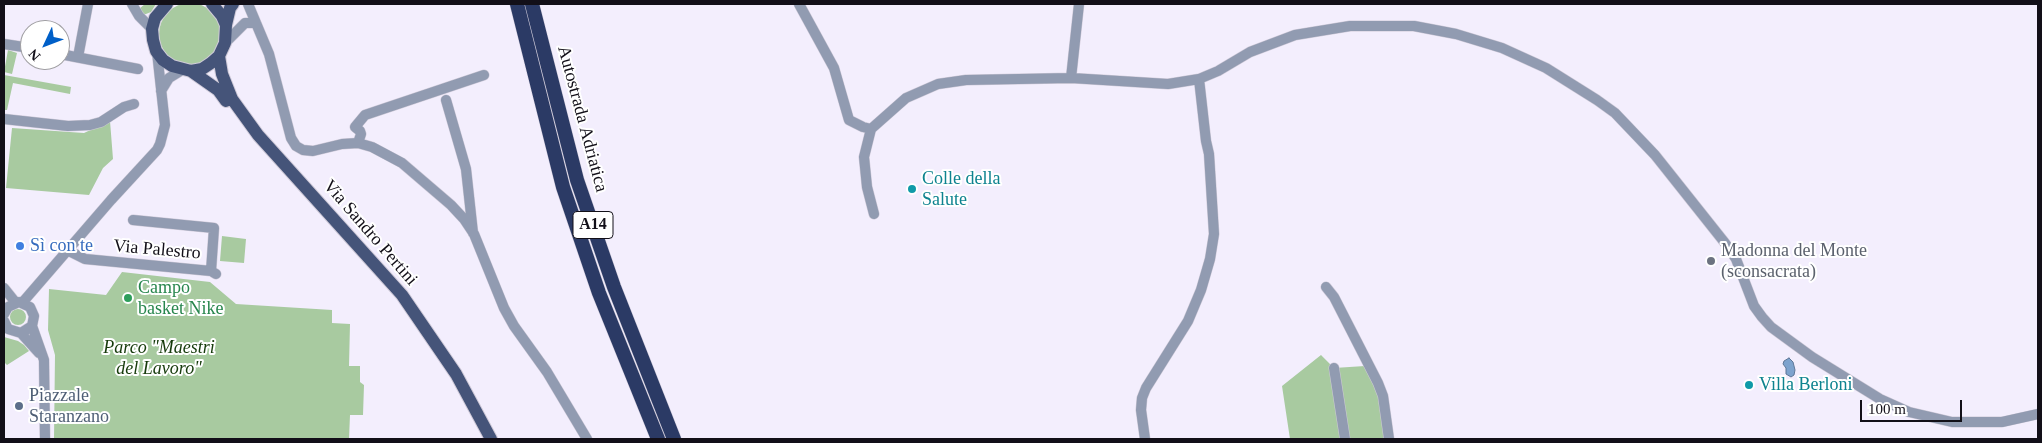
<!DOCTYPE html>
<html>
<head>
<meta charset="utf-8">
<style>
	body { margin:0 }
	#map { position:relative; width:2042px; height:443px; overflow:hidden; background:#f3eefd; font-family:Georgia,serif }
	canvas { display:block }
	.frame { position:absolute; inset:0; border:5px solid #120f18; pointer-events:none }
	.north { position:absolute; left:20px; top:20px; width:50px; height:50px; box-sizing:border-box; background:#fff; border:1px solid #a09fa3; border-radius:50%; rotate:227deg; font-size:14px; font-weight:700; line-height:20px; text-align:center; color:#120f18 }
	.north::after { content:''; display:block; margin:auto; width:18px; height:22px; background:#005fc8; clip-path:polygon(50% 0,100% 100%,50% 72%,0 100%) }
	.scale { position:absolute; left:1860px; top:400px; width:102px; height:22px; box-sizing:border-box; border:2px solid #120f18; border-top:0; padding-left:6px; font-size:15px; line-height:18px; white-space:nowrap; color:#120f18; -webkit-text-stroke:4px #fff; paint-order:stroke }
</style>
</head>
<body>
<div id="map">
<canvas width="2042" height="443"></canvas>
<div class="frame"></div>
<div class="north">N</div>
<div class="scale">100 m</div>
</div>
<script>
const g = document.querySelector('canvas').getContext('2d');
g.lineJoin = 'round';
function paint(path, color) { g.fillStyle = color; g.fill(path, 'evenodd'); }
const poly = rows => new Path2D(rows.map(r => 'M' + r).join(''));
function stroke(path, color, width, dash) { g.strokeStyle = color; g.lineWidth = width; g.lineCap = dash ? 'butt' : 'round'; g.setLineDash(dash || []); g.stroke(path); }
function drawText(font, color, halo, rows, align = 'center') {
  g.font = font + ' Georgia,serif'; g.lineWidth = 4; g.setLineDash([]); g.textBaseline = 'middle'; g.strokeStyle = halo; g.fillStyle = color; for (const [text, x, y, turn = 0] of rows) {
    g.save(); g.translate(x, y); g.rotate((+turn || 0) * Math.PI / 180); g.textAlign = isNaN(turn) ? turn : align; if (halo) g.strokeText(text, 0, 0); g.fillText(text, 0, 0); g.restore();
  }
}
const green = poly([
	'159 34a31 31 0 1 1 62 0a31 31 0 1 1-62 0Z',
	[145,4,156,4,151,12,146,14,143,14,139,9],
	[8,50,17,53,12,74,4,72],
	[4,75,71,87,70,94,13,83,7,110,4,110],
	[110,121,113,159,103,168,89,195,6,188,12,128,84,133],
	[222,236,246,239,244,263,220,261],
	[122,272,210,282,236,304,332,310,332,323,350,324,349,366,360,366,360,382,364,385,363,415,350,415,349,439,54,439,55,355,48,330,49,289,106,295],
	'10 317a8 8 0 1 1 16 0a8 8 0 1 1-16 0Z',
	[4,337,18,341,24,345,29,351,7,365,4,362],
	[1321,355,1334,368,1365,366,1380,399,1387,439,1290,439,1282,386]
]);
const water = poly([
	[1789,358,1793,362,1795,370,1794,375,1791,377,1786,374,1786,368,1783,364,1784,361,1789,358]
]);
const minor = poly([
	[132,4,139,16,152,29],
	[248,4,269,54,291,138,296,146,303,150,313,151,342,144,358,143,372,147,402,163,451,205,464,219,474,234,504,308,514,326,547,372,587,439],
	[799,4,834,68,849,120,863,127,871,129],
	[225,43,245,23,256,23],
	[4,44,30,48],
	[60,54,138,69],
	[78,57,88,4],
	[1071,78,1079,4],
	[161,91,169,78,182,70],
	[446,100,466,169,473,233],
	[4,119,68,126,90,125,101,122,124,107,134,104],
	[358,143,361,134,360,131,355,127,365,115,484,75],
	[874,214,867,187,864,157,871,129,906,98,938,84,966,80,1071,78,1168,84,1199,79,1218,71,1250,52,1295,35,1350,26,1414,26,1456,34,1502,48,1546,68,1597,100,1615,113,1655,155,1725,243,1736,259,1754,306,1762,317,1771,327,1812,357,1880,399,1909,412,1952,422,2002,422,2038,414],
	[133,220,214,228,211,271],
	[67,250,85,259,211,271,216,274],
	[1326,287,1334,297,1378,383,1383,396,1389,439],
	[4,288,16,303],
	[22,303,111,200,157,150,160,144,165,125,157,52],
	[4,314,8,307,19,302,30,307,34,316,32,326,21,333,8,329,4,321],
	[32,326,44,360,45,439],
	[21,333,39,353],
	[1334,368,1345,439],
	[1145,439,1141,410,1142,398,1146,388,1188,321,1201,290,1210,259,1214,234,1209,154,1206,141,1199,79]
]);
const major = poly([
	[167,4,155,18,152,29,153,40,156,51,163,60,172,66,191,71,202,69,211,63,219,56,225,43,226,25,222,16,212,4],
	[226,25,230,8,233,4],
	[219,56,222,74,232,99,258,135,402,295,456,374,491,439],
	[191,71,218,90,226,101]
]);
const highway = poly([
	[517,4,563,187,599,293,658,439],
	[532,4,577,180,614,287,674,439]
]);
const markers = [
	[912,189,5,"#0f9aa8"],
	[20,246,5,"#3f7fe0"],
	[1711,261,5,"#6b7280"],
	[128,298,5,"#2e9e5b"],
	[1749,385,5,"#0f9aa8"],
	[19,406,5,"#5c6f8a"]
];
const shields = [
	[593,225,40]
];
const shieldNames = [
	["A14",593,225]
];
const streetNames = [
	["Autostrada Adriatica",582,119,75],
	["Via Sandro Pertini",370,233,49],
	["Via Palestro",157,250,5]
];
const cultureNames = [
	["Colle della",922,179],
	["Salute",922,200],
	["Villa Berloni",1759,385]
];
const shopNames = [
	["Sì con te",30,246]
];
const worshipNames = [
	["Madonna del Monte",1721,251],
	["(sconsacrata)",1721,272]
];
const leisureNames = [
	["Campo",138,288],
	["basket Nike",138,309]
];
const parkNames = [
	["Parco \"Maestri",159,348],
	["del Lavoro\"",159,369]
];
const serviceNames = [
	["Piazzale",29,396],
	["Staranzano",29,417]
];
paint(green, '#a8caa0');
paint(water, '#7da3ce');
stroke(water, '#5d7797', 1);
stroke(minor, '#cfcad8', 11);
stroke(major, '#cfcad8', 14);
stroke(highway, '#cfcad8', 15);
stroke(minor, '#919bb1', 10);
stroke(major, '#455479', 12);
stroke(highway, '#2b3a65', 14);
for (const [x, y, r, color] of markers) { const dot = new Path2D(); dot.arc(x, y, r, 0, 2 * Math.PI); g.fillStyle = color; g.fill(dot); stroke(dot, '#fff', 2); }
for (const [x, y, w] of shields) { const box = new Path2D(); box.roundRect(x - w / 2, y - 13.5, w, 27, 4); g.fillStyle = '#fff'; g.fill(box); stroke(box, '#120f18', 1); }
drawText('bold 16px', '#120f18', null, shieldNames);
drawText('18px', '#120f18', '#fff', streetNames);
drawText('18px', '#0d838f', '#fff', cultureNames, 'left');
drawText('18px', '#366cbe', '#fff', shopNames, 'left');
drawText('18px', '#5b616d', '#fff', worshipNames, 'left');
drawText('18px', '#27864d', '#fff', leisureNames, 'left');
drawText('italic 18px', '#153a0a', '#fff', parkNames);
drawText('18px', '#4e5e75', '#fff', serviceNames, 'left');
</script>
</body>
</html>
